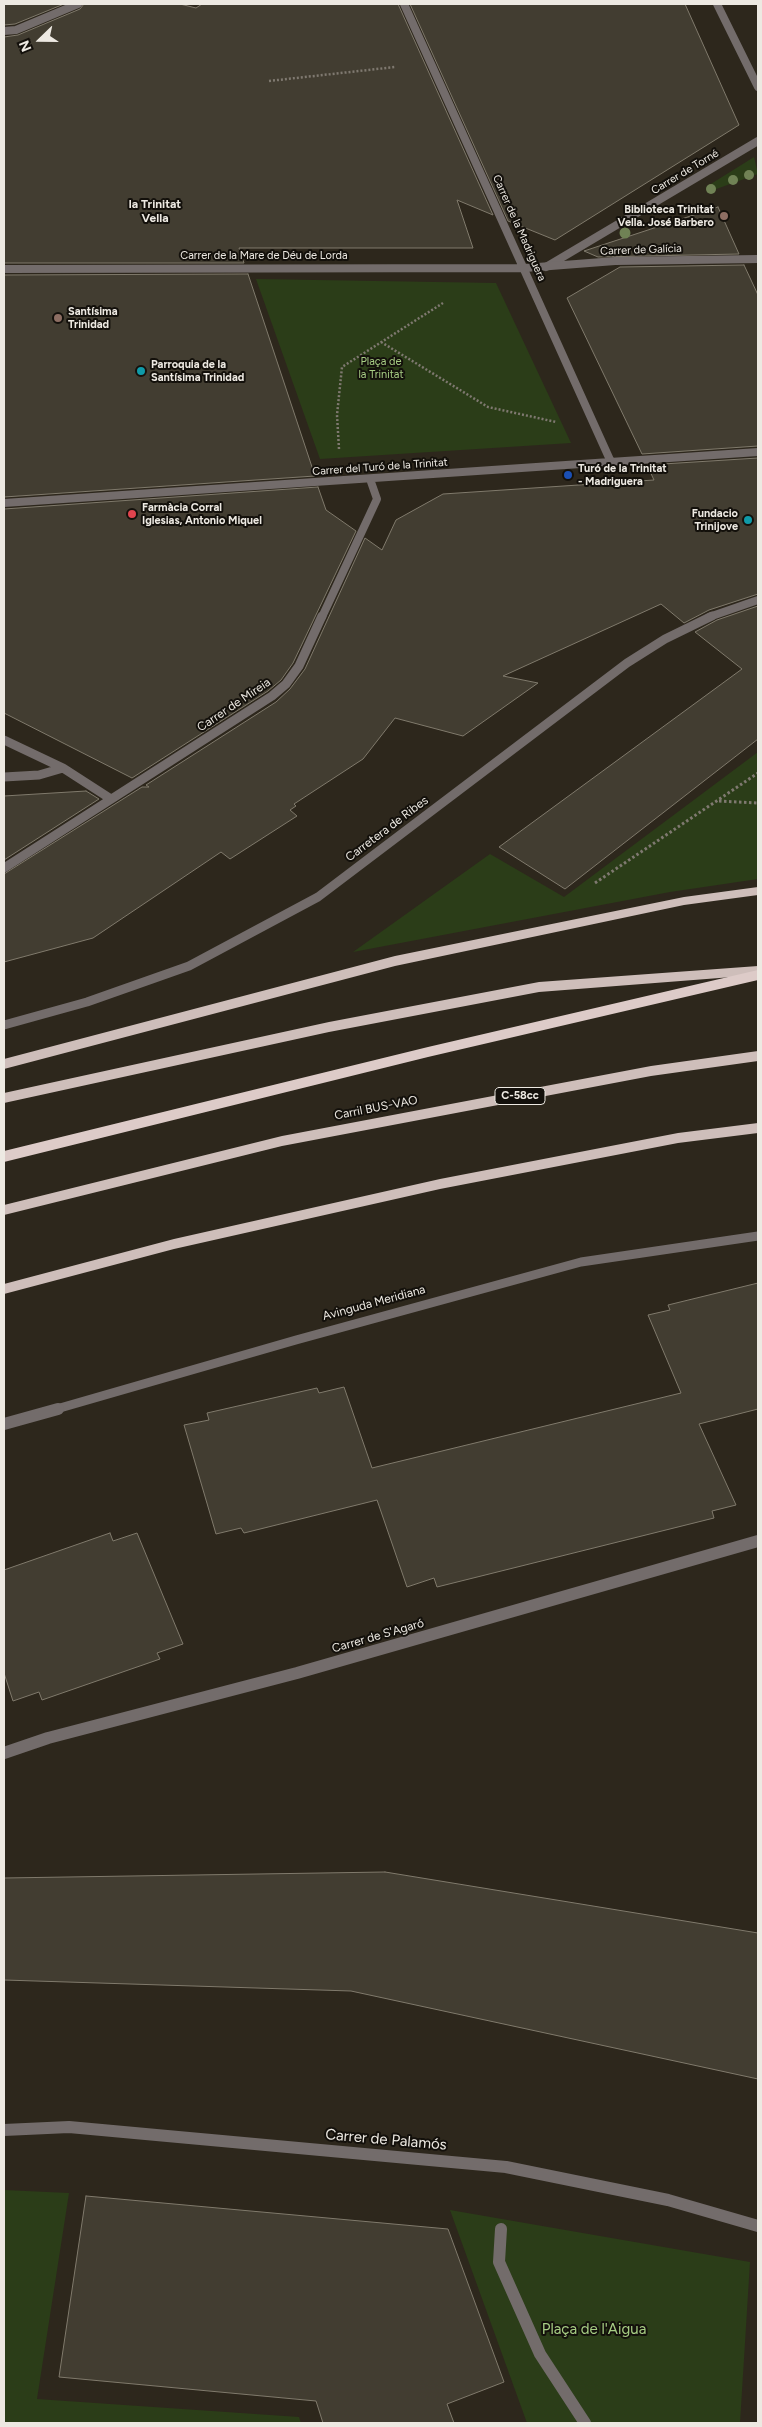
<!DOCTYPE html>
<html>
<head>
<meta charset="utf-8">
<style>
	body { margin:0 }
	#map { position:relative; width:762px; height:2427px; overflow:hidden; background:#2d271c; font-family:Figtree,sans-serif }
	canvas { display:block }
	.frame { position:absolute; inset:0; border:5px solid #ede9e2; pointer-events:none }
	.north { position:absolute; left:15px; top:15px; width:50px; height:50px; -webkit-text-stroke:4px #13100b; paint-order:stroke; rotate:248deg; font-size:14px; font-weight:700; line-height:20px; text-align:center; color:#ede9e2 }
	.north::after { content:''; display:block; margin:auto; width:18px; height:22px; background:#ede9e2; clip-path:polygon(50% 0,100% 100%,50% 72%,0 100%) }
</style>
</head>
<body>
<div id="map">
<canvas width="762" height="2427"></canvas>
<div class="frame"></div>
<div class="north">N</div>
</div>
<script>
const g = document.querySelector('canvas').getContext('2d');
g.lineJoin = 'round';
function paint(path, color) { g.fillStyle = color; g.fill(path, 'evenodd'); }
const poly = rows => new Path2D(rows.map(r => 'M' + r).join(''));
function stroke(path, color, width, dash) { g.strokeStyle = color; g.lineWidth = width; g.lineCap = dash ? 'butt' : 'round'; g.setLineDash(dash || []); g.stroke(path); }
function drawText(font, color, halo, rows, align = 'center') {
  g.font = font + ' Figtree,sans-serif'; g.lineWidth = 4; g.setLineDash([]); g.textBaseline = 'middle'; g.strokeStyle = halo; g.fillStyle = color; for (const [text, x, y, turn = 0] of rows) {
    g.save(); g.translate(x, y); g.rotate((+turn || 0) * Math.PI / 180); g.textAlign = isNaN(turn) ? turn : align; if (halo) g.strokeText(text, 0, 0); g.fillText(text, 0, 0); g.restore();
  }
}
const green = poly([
	[754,157,758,174,708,192,706,187],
	[256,279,496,283,571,443,320,459],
	[758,752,758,879,670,892,353,952,490,854,564,897],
	[4,2190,69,2193,37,2399,299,2417,301,2423,4,2423],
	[450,2210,750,2262,740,2423,527,2423]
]);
const building = poly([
	[4,4,64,4,15,24,4,25,4,4],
	[84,4,180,4,196,8,202,4,398,4,493,215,457,200,473,248,239,248,244,263,4,263,4,37,18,35,80,9,84,4],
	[410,4,685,4,739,125,555,240,508,221,410,4],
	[718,207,739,254,598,257,584,251,718,207],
	[744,265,758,295,758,446,642,454,567,298,620,267,744,265],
	[248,274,315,476,4,497,4,275,248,274],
	[758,458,758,594,709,610,684,623,661,604,503,676,538,683,463,736,395,718,363,759,294,804,296,806,290,810,297,816,230,859,221,852,93,938,4,962,4,874,142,787,149,787,146,785,276,702,290,689,305,669,365,538,382,550,396,520,443,494,654,480,647,465,758,458],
	[318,487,326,510,356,531,293,663,281,680,268,691,132,778,4,713,4,509,318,487],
	[758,606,758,739,565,889,499,847,742,669,695,632,717,620,758,606],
	[86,791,99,799,4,860,4,796,86,791],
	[758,1283,758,1409,699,1424,736,1505,712,1511,714,1518,437,1587,434,1578,407,1587,377,1500,244,1533,241,1528,216,1534,184,1425,209,1420,207,1413,317,1388,319,1393,344,1387,372,1468,681,1393,648,1315,670,1310,668,1305,758,1283],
	[110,1533,113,1541,137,1533,183,1644,157,1653,160,1659,42,1700,39,1692,13,1701,4,1673,4,1570,110,1533],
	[385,1872,758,1933,758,2079,351,1991,4,1980,4,1878,385,1872],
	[86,2196,448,2229,504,2382,447,2404,454,2423,323,2423,316,2401,59,2377,86,2196]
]);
const pathFar1 = poly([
	[269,81,395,67],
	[381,342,488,407,556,422],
	[339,449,337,415,342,367,443,303]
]);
const path = poly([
	[719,801,758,803],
	[595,883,758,773]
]);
const pedestrianFar2 = poly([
	[717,4,758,87],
	[546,267,758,141]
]);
const pedestrianFar1 = poly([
	[53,1410,296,1340,581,1262,758,1236]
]);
const pedestrian = poly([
	[4,1424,58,1409],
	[501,2229,499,2262,540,2354,585,2423]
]);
const minorFar2 = poly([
	[404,4,611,462],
	[4,31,16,30,78,4],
	[4,269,525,268,615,261,758,259],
	[4,503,758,452],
	[322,617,377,499,370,479],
	[709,617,758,600]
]);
const minorFar1 = poly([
	[4,740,63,768],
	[4,777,39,775,63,768,111,799],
	[4,868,272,696,286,684,299,666,322,616],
	[4,1025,87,1002,189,966,318,897,627,663,665,639,712,616]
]);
const minor = poly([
	[4,1753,48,1738,297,1673,758,1541],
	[4,2130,69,2127,506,2167,668,2200,758,2226]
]);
const trunk = poly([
	[758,887,758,895,684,905,395,966,4,1069,4,1059,395,956,684,897,758,887],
	[758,966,758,975,539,992,329,1032,4,1103,4,1093,329,1022,539,982,758,966],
	[758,1051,758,1061,651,1076,282,1146,4,1215,4,1205,282,1136,651,1066,758,1051],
	[758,1123,758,1133,678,1143,440,1189,174,1249,4,1294,4,1284,174,1239,440,1179,678,1133,758,1123]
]);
const motorway = poly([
	[758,970,758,980,428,1057,4,1162,4,1151,428,1047,758,970]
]);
const trees = [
	[749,175,5],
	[733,180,5],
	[711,189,5],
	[625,233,5.5]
];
const markers = [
	[724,216,5,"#8d6e63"],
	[58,318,5,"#8d6e63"],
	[141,371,5,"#0f9aa8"],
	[568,475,5,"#1a4fb4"],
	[132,514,5,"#e0444e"],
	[748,520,5,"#0f9aa8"]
];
const farStreetnames = [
	["Carrer de Torné",685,172,-31],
	["Carrer de la Madriguera",519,228,66],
	["Carrer de Galícia",641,250,-2],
	["Carrer de la Mare de Déu de Lorda",264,256],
	["Carrer del Turó de la Trinitat",380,467,-4]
];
const farPoinames = [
	["Biblioteca Trinitat",714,210,"right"],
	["Vella. José Barbero",714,223,"right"],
	["Santísima",68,312],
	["Trinidad",68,325],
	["Parroquia de la",151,365],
	["Santísima Trinidad",151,378],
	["Turó de la Trinitat",578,469],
	["- Madriguera",578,482],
	["Farmàcia Corral",142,508],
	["Iglesias, Antonio Miquel",142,521],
	["Fundacio",738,514,"right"],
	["Trinijove",738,527,"right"]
];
const farParknames = [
	["Plaça de",381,362],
	["la Trinitat",381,375]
];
const shields = [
	[520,1096,50]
];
const shieldNames = [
	["C-58cc",520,1096]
];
const farQuarternames = [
	["la Trinitat",155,204],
	["Vella",155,218]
];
const streetNames = [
	["Carrer de Mireia",234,705,-34],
	["Carretera de Ribes",387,829,-37],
	["Carril BUS-VAO",376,1108,-11],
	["Avinguda Meridiana",374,1303,-15],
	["Carrer de S'Agaró",378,1636,-16]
];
const nearStreetnames = [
	["Carrer de Palamós",386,2140,5]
];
const nearParknames = [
	["Plaça de l'Aigua",594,2330]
];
paint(green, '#2b3d18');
paint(building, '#423d31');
stroke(building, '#807a6c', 1);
stroke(pathFar1, '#7f7970', 2.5, [2, 2]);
stroke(path, '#7f7970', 3, [2.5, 2.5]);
stroke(pedestrianFar2, '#736c6b', 8);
stroke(pedestrianFar1, '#736c6b', 9);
stroke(pedestrian, '#736c6b', 12);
stroke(minorFar2, '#736c6b', 8);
stroke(minorFar1, '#736c6b', 9);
stroke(minor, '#736c6b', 12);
paint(trunk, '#cebeba');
paint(motorway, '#ddcbc8');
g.fillStyle = '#708255';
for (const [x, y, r] of trees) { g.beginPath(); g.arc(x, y, r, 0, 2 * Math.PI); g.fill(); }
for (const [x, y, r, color] of markers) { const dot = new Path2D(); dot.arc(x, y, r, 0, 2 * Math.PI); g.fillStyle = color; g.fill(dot); stroke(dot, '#13100b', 2); }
drawText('11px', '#ede9e2', '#13100b', farStreetnames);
drawText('bold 11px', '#ede9e2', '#13100b', farPoinames, 'left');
drawText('11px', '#a7cd84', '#13100b', farParknames);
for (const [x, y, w] of shields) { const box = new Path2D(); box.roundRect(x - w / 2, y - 8.5, w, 17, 4); g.fillStyle = '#13100b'; g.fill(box); stroke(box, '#ede9e2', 1); }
drawText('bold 11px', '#ede9e2', null, shieldNames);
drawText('bold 12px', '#ede9e2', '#13100b', farQuarternames);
drawText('12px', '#ede9e2', '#13100b', streetNames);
drawText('15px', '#ede9e2', '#13100b', nearStreetnames);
drawText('15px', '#a7cd84', '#13100b', nearParknames);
</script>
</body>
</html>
